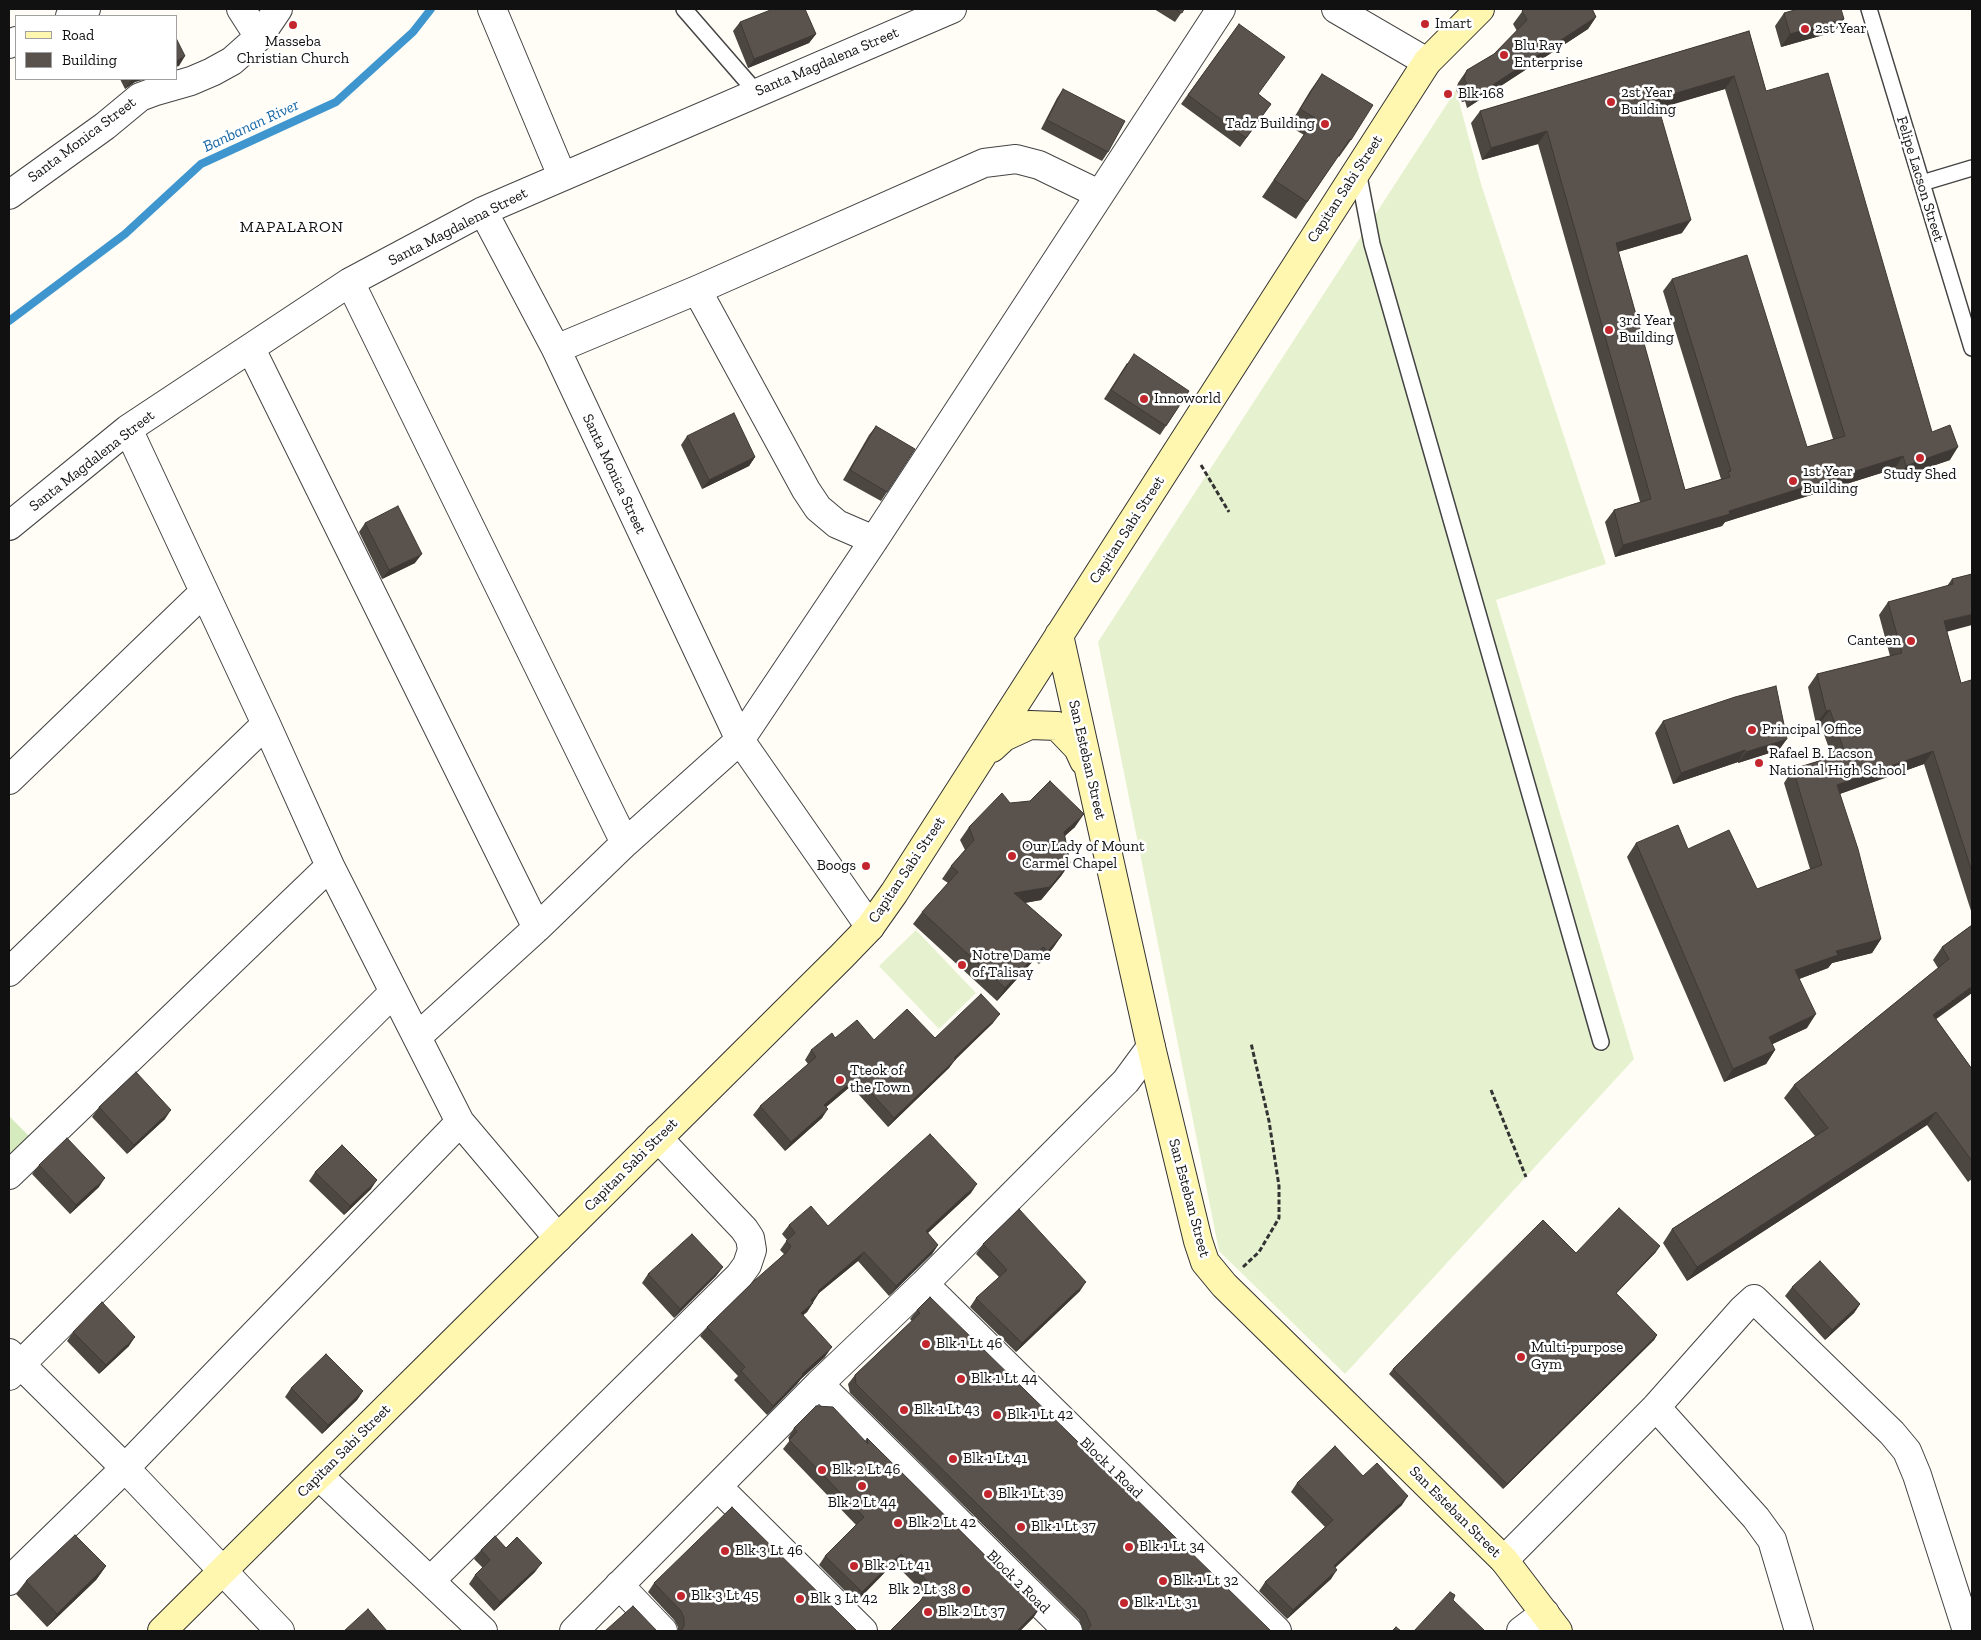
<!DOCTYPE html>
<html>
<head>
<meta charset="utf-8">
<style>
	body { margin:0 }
	#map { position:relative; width:1981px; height:1640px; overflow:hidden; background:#fffdf5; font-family:"Zilla Slab",serif }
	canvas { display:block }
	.frame { position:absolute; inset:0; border:10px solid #111; pointer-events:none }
	.legend { position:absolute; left:15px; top:15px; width:162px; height:65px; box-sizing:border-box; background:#fff; border:1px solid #a0a0a0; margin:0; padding:6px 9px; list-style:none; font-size:15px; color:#111 }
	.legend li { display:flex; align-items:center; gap:10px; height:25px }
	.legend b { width:25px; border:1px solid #a0a0a0 }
</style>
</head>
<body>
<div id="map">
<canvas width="1981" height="1640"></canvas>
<div class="frame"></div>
<ul class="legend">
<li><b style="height:6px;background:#fff6b0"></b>Road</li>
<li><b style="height:14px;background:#5a524d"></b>Building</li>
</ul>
</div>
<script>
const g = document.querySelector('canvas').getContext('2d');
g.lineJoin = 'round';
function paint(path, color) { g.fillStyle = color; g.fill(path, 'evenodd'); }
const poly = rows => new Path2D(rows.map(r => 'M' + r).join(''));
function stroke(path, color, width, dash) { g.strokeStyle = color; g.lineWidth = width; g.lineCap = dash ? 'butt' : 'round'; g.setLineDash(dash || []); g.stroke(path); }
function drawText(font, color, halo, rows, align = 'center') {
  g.font = font + ' "Zilla Slab",serif'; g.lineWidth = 5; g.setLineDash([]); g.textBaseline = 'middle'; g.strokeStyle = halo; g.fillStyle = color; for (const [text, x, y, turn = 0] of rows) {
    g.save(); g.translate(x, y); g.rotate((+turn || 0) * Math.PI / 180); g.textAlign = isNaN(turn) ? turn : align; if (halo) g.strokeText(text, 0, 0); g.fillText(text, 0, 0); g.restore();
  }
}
const green = poly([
	[9,1116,29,1136,9,1156]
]);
const pitch = poly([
	[1456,90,1481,184,1606,564,1496,600,1634,1059,1345,1374,1219,1251,1098,642],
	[916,930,976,993,939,1029,879,966]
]);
const stream = poly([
	[9,321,125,234,201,164,336,102,413,32,431,9]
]);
const path = poly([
	[1201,465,1229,512],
	[1491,1090,1526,1177],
	[1243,1267,1259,1252,1279,1218,1279,1186,1269,1121,1251,1043]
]);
const lane = poly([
	[684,9,757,93],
	[1869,9,1972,348],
	[1358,171,1372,244,1601,1042],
	[1922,183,1972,168]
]);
const street = poly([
	[241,9,259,37],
	[492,9,562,176],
	[1336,9,1427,62],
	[70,16,86,9],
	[9,44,16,41],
	[9,195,105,126,140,97,156,91,191,81,212,72,232,61,259,37,278,9],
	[483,211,556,349,740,740,870,927],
	[350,282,625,843],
	[697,290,806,490,818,508,837,524,874,540],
	[251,349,537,928],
	[556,349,697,290,984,163,1016,159,1039,165,1099,194],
	[128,429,266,724,330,866,460,1122,558,1238],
	[9,526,128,429,350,282,483,211,952,9],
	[9,780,204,592],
	[9,972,266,724],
	[417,1037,537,928,625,843,740,740,874,540,1221,9],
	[9,1175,330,866],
	[924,1284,1277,1631],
	[9,1353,125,1468,280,1631],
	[9,1376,393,993],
	[819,1384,1068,1631],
	[1656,1407,1756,1518,1772,1540,1799,1631],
	[319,1476,483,1631],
	[718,1487,863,1631],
	[1504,1560,1656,1407,1743,1309,1754,1299,1892,1433,1907,1451,1917,1475,1967,1631],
	[9,1581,125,1468,460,1122],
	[430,1581,739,1276,747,1265,752,1250,750,1238,744,1229,658,1138],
	[619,1585,663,1631],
	[574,1631,819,1384,924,1284,1126,1081,1151,1047],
	[1521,1631,1545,1613]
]);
const secondary = poly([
	[1059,635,1151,1047,1198,1241,1205,1262,1224,1285,1504,1560,1558,1631],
	[992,748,1004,737,1030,725,1057,726,1078,748,1084,761],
	[162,1631,842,956,870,927,894,893,1427,62,1480,9]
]);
const wall = poly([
	[1154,9,1184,9,1175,22],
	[1524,9,1595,9,1593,10,1596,17,1588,29,1467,108,1465,101,1462,102,1456,90,1458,83,1467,70,1494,54,1517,31,1513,24],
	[1784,13,1844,19,1834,32,1781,47,1775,26],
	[740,22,816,34,809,43,748,68,733,31],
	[1239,24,1259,94,1271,104,1240,147,1181,104],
	[1749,31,1766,91,1932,432,1950,460,1897,478,1894,469,1725,522,1722,526,1615,557,1605,522,1614,510,1640,502,1538,144,1482,160,1471,123,1480,111],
	[1725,89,1833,439,1807,447,1672,279,1663,291,1721,479,1685,490,1618,252,1682,233,1658,108],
	[1322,74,1351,140,1339,157,1338,156,1296,219,1262,197,1304,135,1289,126,1310,91],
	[120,79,145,79,135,82,125,89],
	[1063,89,1108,152,1102,161,1041,129,1057,98],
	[1127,363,1189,391,1160,435,1104,399],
	[876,426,887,492,881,501,843,480,869,435],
	[687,436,755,457,749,466,702,489,681,445],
	[365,523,415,563,382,579,359,532],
	[1972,574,1947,632,1961,683,1972,685,1972,914,1924,764,1840,794,1881,939,1872,953,1832,963,1828,968,1799,979,1807,1028,1772,1044,1775,1050,1766,1064,1724,1082,1627,857,1636,843,1688,849,1757,889,1810,869,1784,783,1793,769,1832,757,1820,723,1816,724,1808,687,1817,674,1890,656,1879,615,1888,602,1947,586,1952,579],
	[1663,721,1779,750,1738,763,1738,762,1673,784,1655,733],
	[1010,803,1075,827,1064,836,1070,863,1061,876,1041,900,1025,903,1062,935,1053,948,1039,964,1034,960,997,1001,913,924,922,912,948,883,942,879,951,866,965,850,960,840,969,827],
	[1972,925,1936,1019,1972,1069,1972,1179,1968,1182,1927,1125,1687,1281,1663,1243,1672,1229,1815,1136,1784,1098,1794,1085,1938,968,1933,960,1942,947],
	[993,1023,955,1059,949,1068,888,1127,851,1086,826,1107,822,1118,785,1151,753,1115,760,1106,808,1064,805,1060,811,1050,835,1038,874,1040,935,1038],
	[99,1107,165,1119,127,1154,92,1117],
	[39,1165,99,1187,70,1214,32,1174],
	[315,1172,371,1189,344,1215,309,1181],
	[971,1193,928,1233,938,1245,932,1254,889,1296,858,1261,819,1293,807,1312,803,1315,825,1357,801,1379,797,1384,767,1415,734,1380,738,1376,700,1336,707,1327,784,1254,780,1250,787,1240,782,1234,789,1225,828,1226],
	[983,1244,1080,1291,1016,1352,970,1307,976,1298,999,1277,976,1254],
	[1656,1252,1616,1293,1657,1335,1654,1340,1503,1489,1389,1374,1393,1369,1576,1253],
	[723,1267,716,1276,674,1318,642,1283,648,1274],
	[1792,1287,1860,1304,1854,1313,1825,1340,1785,1296],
	[917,1310,1271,1631,1083,1631,1079,1620,850,1393,848,1384,855,1375,912,1321,910,1319],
	[73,1332,129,1346,99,1374,67,1341],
	[291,1388,363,1391,357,1400,322,1434,285,1397],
	[794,1428,865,1441,867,1438,1039,1609,1033,1618,1020,1631,890,1631,920,1601,925,1594,894,1563,856,1602,819,1565,825,1556,856,1525,783,1449,790,1440,788,1438],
	[1297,1483,1402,1505,1335,1568,1331,1579,1287,1619,1259,1591,1265,1582,1325,1527,1291,1492],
	[506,1548,535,1572,494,1611,469,1584,475,1575,483,1568,474,1559,481,1550],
	[106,1566,96,1580,47,1627,16,1594,26,1581],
	[654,1583,857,1631,678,1631,678,1627,674,1620,648,1592]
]);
const shadedWall = poly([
	[1596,17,1588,29,1467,108,1476,96],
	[1844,19,1834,32,1781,47,1790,34],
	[816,34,809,43,748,68,754,59],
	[185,56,179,66,176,67,176,61],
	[1734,76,1725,89,1647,112,1656,99],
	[133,79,145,79,135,82,125,89,131,80],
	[1474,89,1465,101,1462,102,1470,90],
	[1547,131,1538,144,1482,160,1491,148],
	[1691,220,1682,233,1607,255,1616,243],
	[1958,447,1950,460,1897,478,1906,466],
	[1903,456,1894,469,1725,522,1722,526,1615,557,1623,545],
	[755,457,749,466,702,489,709,480],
	[422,554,415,563,382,579,389,570],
	[1972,614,1972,625,1935,635,1944,621],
	[1830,710,1820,723,1816,724,1826,711],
	[1787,739,1779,750,1738,763,1746,752],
	[1745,750,1738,762,1673,784,1681,773],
	[1933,751,1924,764,1828,798,1837,785],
	[1084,814,1075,827,1055,845,1064,832],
	[1070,863,1061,876,1041,900,1006,906,1014,893],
	[1062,935,1053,948,1039,964,1048,951],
	[1881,939,1872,953,1832,963,1828,968,1786,984,1795,970,1836,951],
	[1043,947,1034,960,997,1001,1005,988],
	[1972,986,1972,993,1924,1028,1933,1015],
	[1000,1014,993,1023,948,1067,954,1058],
	[1816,1014,1807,1028,1760,1050,1769,1037],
	[1775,1050,1766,1064,1724,1082,1733,1069],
	[956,1059,949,1068,888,1127,894,1118],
	[857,1077,851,1086,818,1114,824,1105],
	[828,1109,822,1118,785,1151,791,1142],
	[171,1110,165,1119,127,1154,134,1145],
	[1936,1112,1927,1125,1687,1281,1697,1267],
	[105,1178,99,1187,70,1214,76,1205],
	[377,1180,371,1189,344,1215,350,1206],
	[977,1184,971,1193,920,1240,926,1231],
	[938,1245,932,1254,889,1296,896,1286],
	[1660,1246,1656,1252,1612,1298,1616,1293],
	[864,1252,858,1261,819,1293,813,1302,805,1309,818,1291],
	[723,1267,716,1276,674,1318,680,1309],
	[1086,1282,1080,1291,1016,1352,1022,1343],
	[813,1303,807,1312,795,1322,801,1313],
	[1860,1304,1854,1313,1825,1340,1832,1330],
	[1657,1335,1654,1340,1503,1489,1507,1484],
	[135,1337,129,1346,99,1374,106,1365],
	[832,1347,825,1357,801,1379,797,1384,767,1415,773,1406,802,1374],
	[363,1391,357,1400,322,1434,328,1425],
	[1408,1496,1402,1505,1327,1575,1334,1566],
	[901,1554,894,1563,856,1602,862,1592],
	[542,1563,535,1572,494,1611,500,1602],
	[106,1566,96,1580,47,1627,57,1614],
	[1337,1570,1331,1579,1287,1619,1293,1610],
	[1039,1609,1033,1618,1020,1631,1017,1631]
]);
const building = poly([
	[773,9,805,9,816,34,754,59,740,22,773,9],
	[1174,9,1184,9,1182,13,1174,9],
	[1524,9,1592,9,1596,17,1476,96,1474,89,1470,90,1464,78,1467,70,1494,54,1527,20,1522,11,1524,9],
	[1798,9,1841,9,1844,19,1790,34,1784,13,1798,9],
	[1239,24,1285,57,1258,94,1271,104,1246,138,1188,95,1239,24],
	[1749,31,1766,91,1828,73,1932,432,1950,425,1958,447,1906,466,1903,456,1729,511,1730,514,1623,545,1614,510,1651,499,1547,131,1491,148,1480,111,1749,31],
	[1734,76,1845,436,1807,447,1747,255,1672,279,1731,471,1728,472,1730,477,1685,490,1616,243,1691,220,1656,99,1734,76],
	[176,38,185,56,176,61,176,38],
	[1322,74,1373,105,1351,140,1350,139,1307,202,1274,180,1315,118,1300,109,1322,74],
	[1063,89,1125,121,1108,152,1047,120,1063,89],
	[1134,354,1189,391,1166,426,1111,390,1134,354],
	[734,413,755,457,709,480,687,436,734,413],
	[876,426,915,449,887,492,850,470,876,426],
	[398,506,422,554,389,570,365,523,398,506],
	[1972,574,1972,614,1944,621,1961,683,1971,680,1972,685,1972,872,1933,751,1837,785,1858,849,1881,939,1836,951,1838,955,1795,970,1816,1014,1769,1037,1775,1050,1733,1069,1636,843,1678,825,1688,849,1729,830,1757,889,1822,865,1793,769,1845,753,1830,710,1826,711,1817,674,1902,653,1888,602,1953,584,1952,579,1972,574],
	[1776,686,1787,739,1746,752,1745,750,1681,773,1663,721,1735,697,1776,686],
	[1050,781,1084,814,1064,832,1070,863,1050,887,1014,893,1062,935,1048,951,1043,947,1005,988,922,912,958,872,951,866,974,840,969,827,1002,793,1010,803,1030,801,1050,781],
	[1972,925,1972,986,1933,1015,1972,1069,1972,1161,1936,1112,1697,1267,1672,1229,1828,1128,1794,1085,1949,959,1942,947,1972,925],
	[981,994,1000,1014,954,1058,956,1059,894,1118,857,1077,824,1105,828,1109,791,1142,760,1106,816,1057,811,1050,832,1033,835,1038,857,1020,874,1040,907,1009,935,1038,981,994],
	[136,1072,171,1110,134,1145,99,1107,136,1072],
	[930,1134,977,1184,926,1231,938,1245,896,1286,864,1252,818,1291,819,1293,811,1300,813,1303,801,1313,832,1347,802,1374,803,1375,773,1406,741,1371,745,1367,707,1327,755,1280,787,1252,791,1246,786,1241,795,1233,789,1225,811,1206,828,1226,930,1134],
	[67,1138,105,1178,76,1205,39,1165,67,1138],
	[342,1145,377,1180,350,1206,315,1172,342,1145],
	[1619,1208,1660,1246,1616,1293,1657,1335,1507,1484,1393,1369,1543,1220,1576,1253,1619,1208],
	[1019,1209,1086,1282,1022,1343,976,1298,1007,1270,983,1244,1019,1209],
	[692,1234,723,1267,680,1309,648,1274,692,1234],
	[1820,1261,1860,1304,1832,1330,1792,1287,1820,1261],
	[930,1297,1271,1631,1087,1631,1091,1625,1085,1611,856,1384,855,1375,920,1313,917,1310,930,1297],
	[102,1302,135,1337,106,1365,73,1332,102,1302],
	[326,1354,363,1391,328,1425,291,1388,326,1354],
	[816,1406,833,1407,868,1444,867,1438,1039,1609,1017,1631,890,1631,921,1600,931,1585,901,1554,862,1592,825,1556,864,1517,789,1440,797,1432,794,1428,816,1406],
	[1335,1446,1363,1476,1377,1463,1408,1496,1334,1566,1337,1570,1293,1610,1265,1582,1333,1520,1297,1483,1335,1446],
	[732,1507,857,1631,681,1631,684,1626,684,1618,681,1611,654,1583,732,1507],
	[75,1535,106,1566,57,1614,26,1581,75,1535],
	[495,1536,506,1548,517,1537,542,1563,500,1602,475,1575,490,1560,481,1550,495,1536],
	[1450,1592,1455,1595,1453,1600,1485,1631,1414,1631,1450,1592],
	[633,1606,657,1631,605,1631,633,1606],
	[368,1609,387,1631,344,1631,368,1609],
	[1396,1627,1401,1631,1392,1631,1396,1627]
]);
const markers = [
	[1425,24,5,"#c4262e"],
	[293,25,5,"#c4262e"],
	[1805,29,5,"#c4262e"],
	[1504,55,5,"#c4262e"],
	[1448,94,5,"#c4262e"],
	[1611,102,5,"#c4262e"],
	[1325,124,5,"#c4262e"],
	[1609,330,5,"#c4262e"],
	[1144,399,5,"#c4262e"],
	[1920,458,5,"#c4262e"],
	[1793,481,5,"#c4262e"],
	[1911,641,5,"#c4262e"],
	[1752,730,5,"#c4262e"],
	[1759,763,5,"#c4262e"],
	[1012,856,5,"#c4262e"],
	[866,866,5,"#c4262e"],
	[962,965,5,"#c4262e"],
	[840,1080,5,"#c4262e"],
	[926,1344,5,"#c4262e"],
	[1521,1357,5,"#c4262e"],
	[961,1379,5,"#c4262e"],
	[904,1410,5,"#c4262e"],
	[997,1415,5,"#c4262e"],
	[953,1459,5,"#c4262e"],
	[822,1470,5,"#c4262e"],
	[862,1486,5,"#c4262e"],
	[988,1494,5,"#c4262e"],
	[898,1523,5,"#c4262e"],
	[1021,1527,5,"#c4262e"],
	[1129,1547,5,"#c4262e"],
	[725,1551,5,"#c4262e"],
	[854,1566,5,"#c4262e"],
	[1163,1581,5,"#c4262e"],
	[966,1590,5,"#c4262e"],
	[681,1596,5,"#c4262e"],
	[800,1599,5,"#c4262e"],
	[1124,1603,5,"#c4262e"],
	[928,1612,5,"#c4262e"]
];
const poiNames = [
	["Imart",1435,24],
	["2st Year",1815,29],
	["Masseba",293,42,"center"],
	["Christian Church",293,59,"center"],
	["Blu Ray",1514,46],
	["Enterprise",1514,63],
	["2st Year",1621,93],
	["Building",1621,110],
	["Blk 168",1458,94],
	["Tadz Building",1315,124,"right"],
	["3rd Year",1619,321],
	["Building",1619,338],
	["Innoworld",1154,399],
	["1st Year",1803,472],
	["Building",1803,489],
	["Study Shed",1920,475,"center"],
	["Canteen",1901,641,"right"],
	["Principal Office",1762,730],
	["Rafael B. Lacson",1769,754],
	["National High School",1769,771],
	["Our Lady of Mount",1022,847],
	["Carmel Chapel",1022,864],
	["Boogs",856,866,"right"],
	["Notre Dame",972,956],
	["of Talisay",972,973],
	["Tteok of",850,1071],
	["the Town",850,1088],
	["Blk 1 Lt 46",936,1344],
	["Multi-purpose",1531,1348],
	["Gym",1531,1365],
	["Blk 1 Lt 44",971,1379],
	["Blk 1 Lt 43",914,1410],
	["Blk 1 Lt 42",1007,1415],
	["Blk 1 Lt 41",963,1459],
	["Blk 2 Lt 46",832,1470],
	["Blk 1 Lt 39",998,1494],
	["Blk 2 Lt 44",862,1503,"center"],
	["Blk 2 Lt 42",908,1523],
	["Blk 1 Lt 37",1031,1527],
	["Blk 1 Lt 34",1139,1547],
	["Blk 3 Lt 46",735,1551],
	["Blk 2 Lt 41",864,1566],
	["Blk 1 Lt 32",1173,1581],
	["Blk 2 Lt 38",956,1590,"right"],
	["Blk 3 Lt 45",691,1596],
	["Blk 3 Lt 42",810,1599],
	["Blk 1 Lt 31",1134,1603],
	["Blk 2 Lt 37",938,1612]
];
const streetNames = [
	["Santa Magdalena Street",827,62,-23],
	["Santa Monica Street",82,140,-37],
	["Felipe Lacson Street",1920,179,73],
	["Capitan Sabi Street",1345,189,-57],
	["Santa Magdalena Street",458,227,-27],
	["Santa Magdalena Street",92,461,-38],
	["Santa Monica Street",614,474,65],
	["Capitan Sabi Street",1127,530,-57],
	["San Esteban Street",1087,760,77],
	["Capitan Sabi Street",907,870,-56],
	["Capitan Sabi Street",631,1165,-45],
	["San Esteban Street",1189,1198,75],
	["Capitan Sabi Street",344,1451,-45],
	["Block 1 Road",1111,1468,44],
	["San Esteban Street",1455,1512,45],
	["Block 2 Road",1018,1582,45]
];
const waterNames = [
	["Banbanan River",251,126,-25]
];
const neighbourhoodNames = [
	["MAPALARON",292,227]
];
paint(green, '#d5ebbd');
paint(pitch, '#e6f2cf');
stroke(stream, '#3f96cf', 8);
stroke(lane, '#444', 18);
stroke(street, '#444', 30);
stroke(secondary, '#333', 30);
stroke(path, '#333', 3, [5, 2.5]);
stroke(lane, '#fff', 15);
stroke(street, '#fff', 28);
stroke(secondary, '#fff6b0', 28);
paint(wall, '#4d4742');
paint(shadedWall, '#3f3936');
paint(building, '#5a524d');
stroke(building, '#3f3936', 1);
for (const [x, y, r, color] of markers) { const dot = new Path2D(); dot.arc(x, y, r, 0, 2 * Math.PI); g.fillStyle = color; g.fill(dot); stroke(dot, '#fff', 2); }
drawText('15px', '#111', '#fff', poiNames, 'left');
drawText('15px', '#111', '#fff', streetNames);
drawText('italic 16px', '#1768a6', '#fff', waterNames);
g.letterSpacing = '1px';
drawText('16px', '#111', '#fff', neighbourhoodNames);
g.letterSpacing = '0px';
</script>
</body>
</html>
